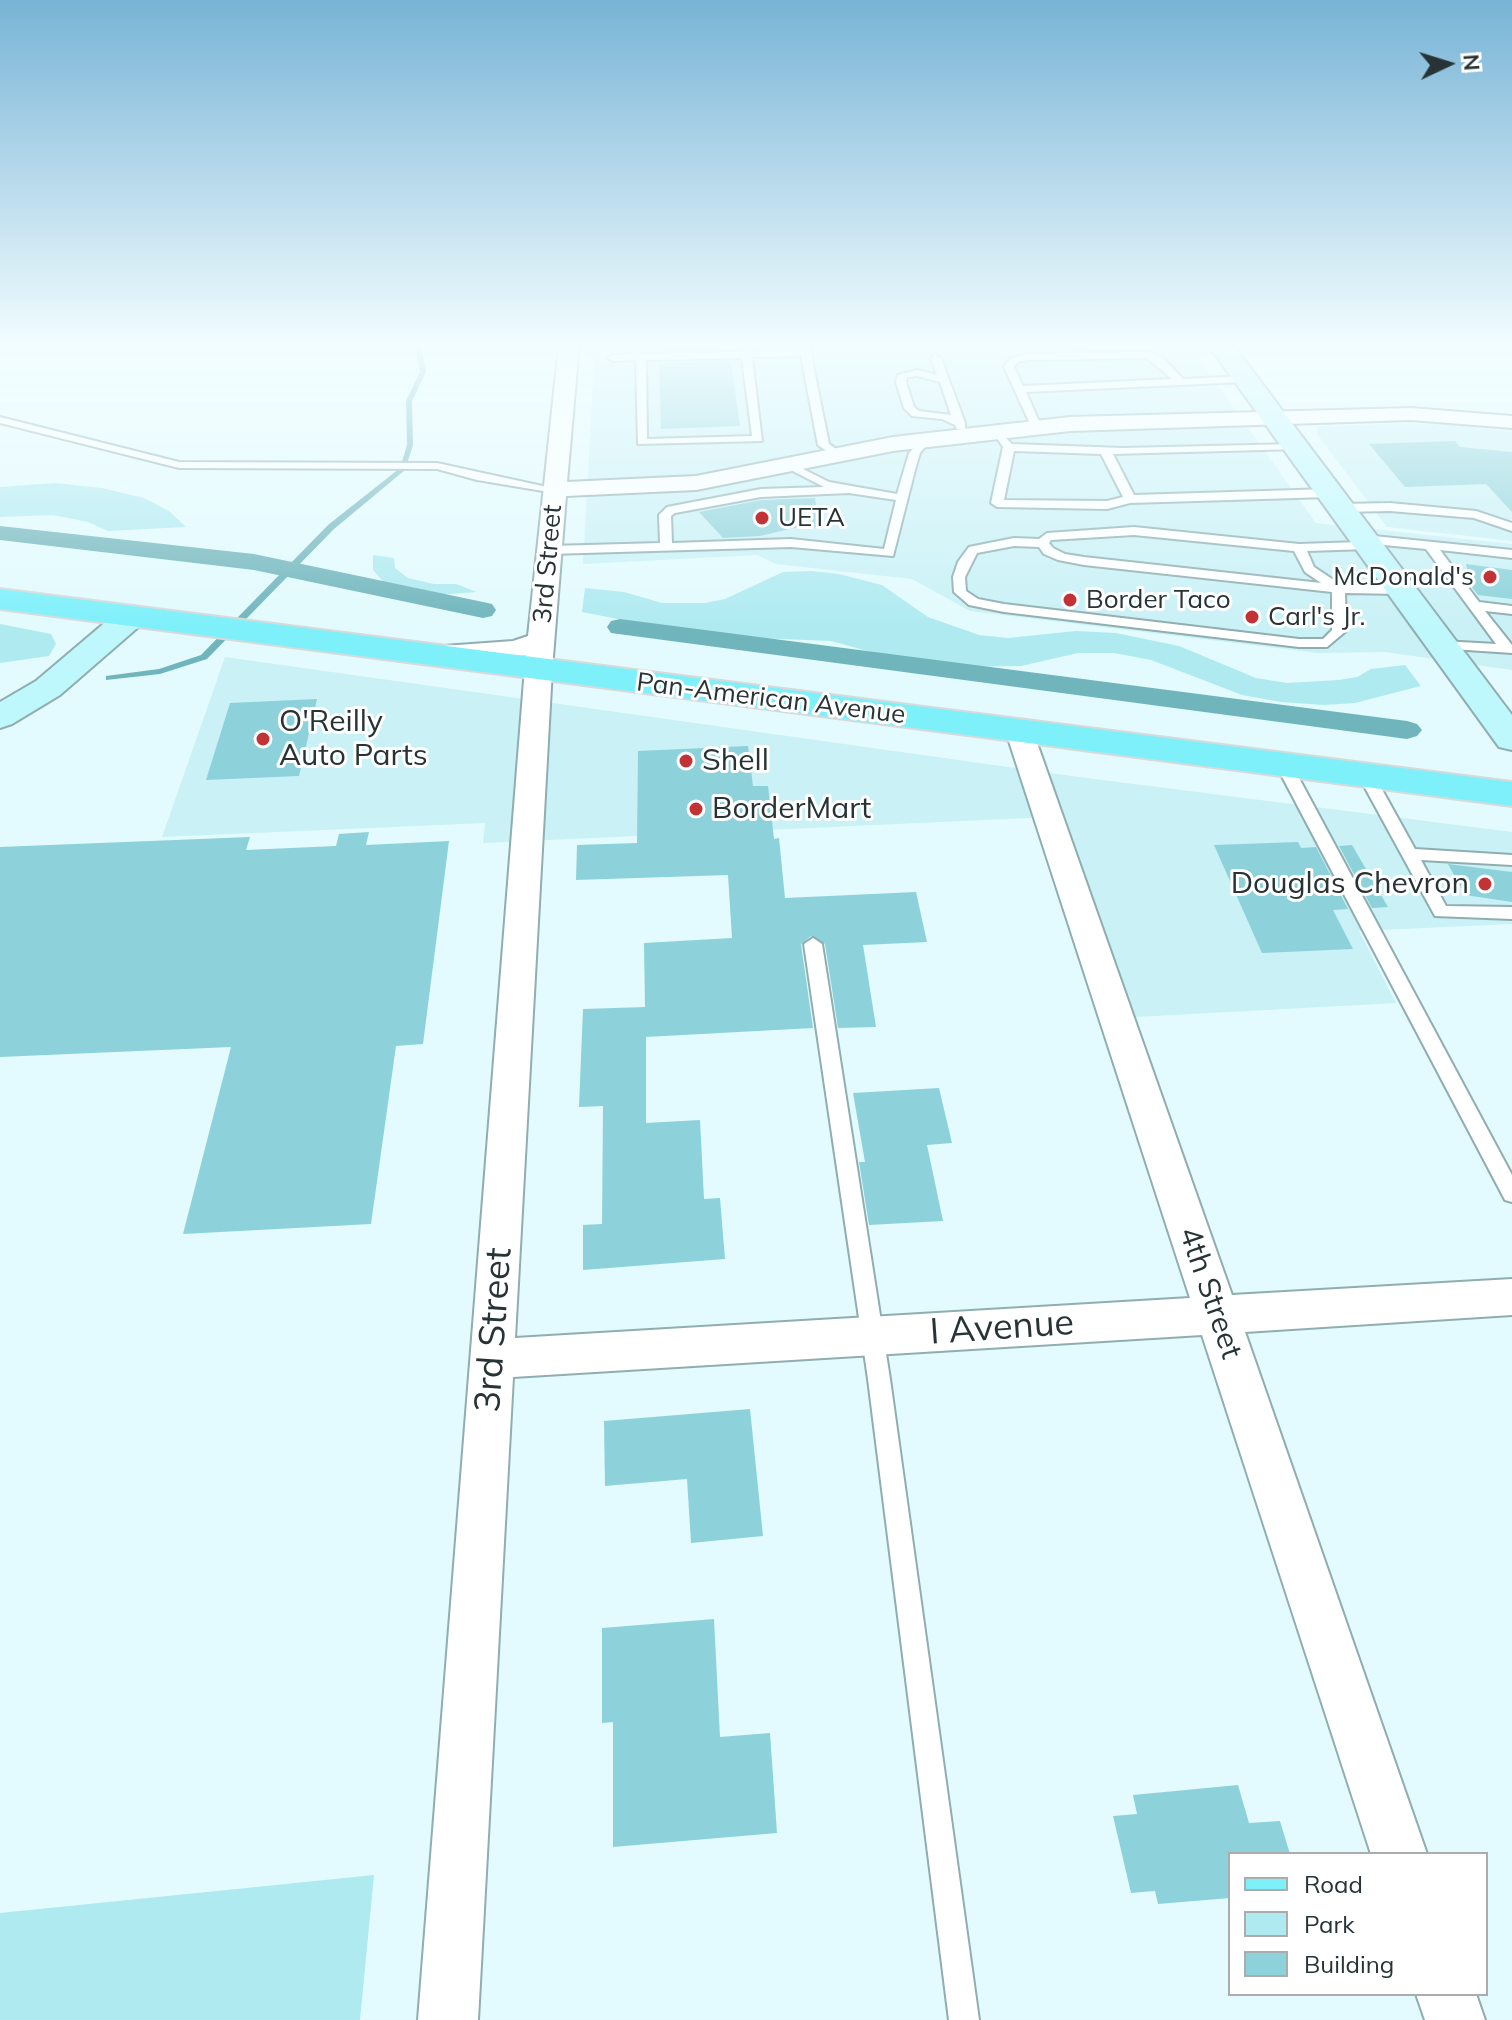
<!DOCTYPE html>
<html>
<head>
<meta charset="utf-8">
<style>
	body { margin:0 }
	#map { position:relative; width:1512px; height:2020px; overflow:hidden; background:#e3fbfe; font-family:Mulish,sans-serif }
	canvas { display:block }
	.legend { position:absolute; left:1228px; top:1852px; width:260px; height:144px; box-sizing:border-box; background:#fff; border:2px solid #a9adae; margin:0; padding:10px 14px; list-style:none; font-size:24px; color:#273334 }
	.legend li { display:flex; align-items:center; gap:16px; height:40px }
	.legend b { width:40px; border:2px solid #a9adae }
	.north { position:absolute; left:1408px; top:24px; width:80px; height:80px; -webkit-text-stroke:6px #fff; paint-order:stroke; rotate:86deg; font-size:22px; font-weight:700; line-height:32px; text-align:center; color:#273334 }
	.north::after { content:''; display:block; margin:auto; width:28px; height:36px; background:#273334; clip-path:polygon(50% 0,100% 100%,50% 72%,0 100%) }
</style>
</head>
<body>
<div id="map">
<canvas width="1512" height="2020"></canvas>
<ul class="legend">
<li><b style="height:10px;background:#7ef0fa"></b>Road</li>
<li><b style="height:22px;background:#afeaf1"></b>Park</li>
<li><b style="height:22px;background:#8dd2da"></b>Building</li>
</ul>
<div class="north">N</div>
</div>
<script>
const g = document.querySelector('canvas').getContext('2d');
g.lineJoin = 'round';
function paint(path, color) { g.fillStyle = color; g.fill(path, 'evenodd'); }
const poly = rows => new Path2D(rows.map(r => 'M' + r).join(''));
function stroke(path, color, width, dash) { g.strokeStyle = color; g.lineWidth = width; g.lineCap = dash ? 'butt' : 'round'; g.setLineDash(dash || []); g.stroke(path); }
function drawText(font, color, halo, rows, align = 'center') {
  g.font = font + ' Mulish,sans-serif'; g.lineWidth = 6; g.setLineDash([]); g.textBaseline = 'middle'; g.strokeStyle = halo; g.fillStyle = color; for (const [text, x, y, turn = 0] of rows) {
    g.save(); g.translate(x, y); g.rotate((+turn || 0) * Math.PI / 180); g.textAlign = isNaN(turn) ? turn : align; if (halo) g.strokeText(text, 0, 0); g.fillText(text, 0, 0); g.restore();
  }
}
const built = poly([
	[595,345,1189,345,1316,523,1512,544,1512,670,1385,652,1318,653,970,611,912,579,776,564,757,555,583,564],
	[1431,423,1512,431,1512,541,1387,527,1317,434,1318,426],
	[225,657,1079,777,1512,832,1512,924,1359,931,1396,1003,1117,1018,1049,817,483,843,485,823,162,837]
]);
const green = poly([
	[55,483,102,488,144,498,169,511,186,527,108,531,88,522,53,515,0,517,0,487],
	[373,555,394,558,395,568,408,578,434,584,456,584,477,592,425,596,388,587,373,570],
	[812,571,839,574,882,585,928,617,979,635,1008,638,1076,631,1116,633,1179,646,1256,678,1287,683,1339,680,1357,677,1371,669,1405,665,1421,686,1355,703,1324,705,1281,702,1242,695,1151,660,1114,653,1078,653,1021,666,956,667,889,657,831,641,705,636,582,612,585,588,624,592,662,603,705,603,725,599,783,572],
	[0,624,51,634,56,644,49,656,0,663],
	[374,1875,360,2020,0,2020,0,1913]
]);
const stream = poly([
	[415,345,421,345,426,372,412,401,413,445,405,470,334,529,207,659,160,674,106,680,106,676,159,669,201,655,328,525,400,468,407,445,406,401,420,372,415,345]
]);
const canal = poly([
	[0,526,254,554,483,602,492,604,496,610,492,616,483,618,254,570,0,540,0,526],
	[620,619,1407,721,1417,724,1422,730,1417,736,1407,739,611,633,607,627,611,621,620,619]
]);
const building = poly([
	[658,345,729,345,729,349,658,351],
	[731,361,740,426,661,429,659,363],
	[1455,441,1460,447,1512,452,1512,512,1486,484,1405,487,1369,444],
	[815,498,819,527,794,528,760,536,723,538,699,512,761,500],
	[1466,564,1512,570,1512,599,1478,595,1471,586],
	[317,699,299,776,206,780,230,703],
	[748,746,753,786,768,786,774,839,779,838,785,898,916,892,927,942,863,945,876,1027,838,1028,825,944,811,936,801,944,813,1028,646,1037,646,1123,700,1120,704,1199,720,1198,725,1259,583,1270,583,1225,602,1224,603,1106,579,1107,583,1009,645,1007,644,943,732,938,728,875,576,880,577,845,637,843,638,751],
	[369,832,366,845,449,841,423,1044,396,1046,371,1224,183,1234,231,1047,0,1057,0,847,250,837,246,850,336,846,339,834],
	[1298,842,1301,848,1316,847,1348,909,1333,910,1353,949,1262,953,1214,845],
	[1352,845,1388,907,1372,908,1339,846],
	[1448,864,1512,872,1512,902,1465,895],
	[939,1088,952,1143,927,1145,943,1221,869,1225,859,1162,865,1162,853,1093],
	[750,1409,763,1536,691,1543,687,1479,605,1486,604,1421],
	[714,1619,720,1737,770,1733,777,1833,613,1847,613,1722,602,1723,602,1628],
	[1238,1785,1249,1823,1280,1821,1290,1854,1230,1854,1230,1898,1158,1904,1155,1891,1131,1893,1113,1816,1137,1814,1133,1795]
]);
const lane = poly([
	[627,345,637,345,644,354,741,352,740,345,750,345,751,351,800,350,799,345,809,345,829,444,845,455,835,457,818,445,801,356,752,357,762,441,638,444,636,360,613,361,608,358,613,355,634,354,627,345],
	[742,358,752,436,647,439,646,360,742,358],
	[1149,352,1162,357,1183,379,1245,376,1250,379,1245,382,1026,392,1041,426,1036,429,1031,426,1004,367,1011,358,1029,354,1149,352],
	[1147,358,1172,379,1023,386,1014,367,1018,362,1029,360,1147,358],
	[936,355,941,358,965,423,965,429,957,429,955,425,942,419,912,416,904,408,896,382,898,375,917,370,937,375,931,358,936,355],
	[917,376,940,382,951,415,919,411,914,407,906,382,907,377,917,376],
	[0,417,179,462,437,463,561,490,555,493,477,480,437,469,179,468,0,423,0,417],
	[1003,435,1012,444,1123,448,1295,444,1301,447,1299,449,1113,454,1134,495,1329,489,1335,493,1329,497,1130,503,1107,509,997,507,991,503,1003,447,997,438,1003,435],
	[1014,451,1101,454,1123,497,1107,501,1004,500,1014,451],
	[926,436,932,439,920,453,915,470,893,556,791,547,550,554,544,550,550,546,660,543,659,515,667,507,761,489,824,487,785,467,785,463,789,462,829,482,897,494,909,453,926,436],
	[849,493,896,500,884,549,791,539,672,543,671,516,675,513,761,497,849,493],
	[1390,503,1476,511,1512,523,1512,531,1474,518,1390,511,1340,512,1334,508,1340,504,1390,503],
	[1134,527,1299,544,1360,542,1358,539,1364,535,1512,550,1512,558,1440,550,1479,602,1512,606,1512,614,1485,611,1512,645,1512,653,1437,648,1437,642,1442,641,1496,644,1426,549,1373,544,1372,548,1368,549,1307,551,1314,567,1341,585,1401,586,1407,590,1401,594,1345,593,1346,631,1327,647,1299,647,1004,612,969,605,954,592,953,577,958,562,969,547,1014,538,1039,539,1047,533,1134,527],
	[1134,535,1294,551,1305,572,1321,583,1084,557,1065,554,1053,548,1049,543,1051,540,1134,535],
	[1014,546,1039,547,1044,554,1058,560,1084,565,1332,592,1332,630,1323,639,1299,639,1004,604,978,599,966,591,965,577,977,553,1014,546],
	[1284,760,1292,765,1512,1175,1512,1202,1505,1200,1276,765,1284,760],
	[1366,770,1374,775,1415,849,1512,855,1512,865,1421,860,1446,906,1512,907,1512,919,1435,916,1358,775,1366,770],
	[813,938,822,944,890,1379,979,2020,949,2020,868,1379,804,944,813,938]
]);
const street = poly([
	[559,345,579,345,567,482,696,476,893,437,1070,417,1411,408,1512,416,1512,428,1411,420,1070,431,893,451,696,490,566,496,552,669,515,1338,1190,1298,1006,732,1011,726,1021,723,1031,726,1232,1295,1512,1279,1512,1315,1245,1332,1427,1854,1371,1854,1202,1335,513,1377,478,2020,418,2020,526,655,444,662,434,660,430,654,434,648,444,646,513,641,528,636,559,345],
	[1416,1994,1476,1994,1485,2020,1425,2020,1416,1994]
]);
const secondary = poly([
	[1208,345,1233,345,1512,715,1512,750,1499,747,1208,345],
	[132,606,143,609,148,616,143,623,60,695,12,724,0,728,0,702,36,681,121,609,132,606]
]);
const primary = poly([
	[0,589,1512,782,1512,806,0,609,0,589]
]);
const markers = [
	[762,518,8,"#c23336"],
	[1490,577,8,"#c23336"],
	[1070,600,8,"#c23336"],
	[1252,617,8,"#c23336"],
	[263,739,8,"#c23336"],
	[686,761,8,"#c23336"],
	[696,809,8,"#c23336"],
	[1485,884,8,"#c23336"]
];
const farPoinames = [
	["UETA",778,518],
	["McDonald's",1474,577,"right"],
	["Border Taco",1086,600],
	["Carl's Jr.",1268,617]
];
const farStreetnames = [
	["3rd Street",548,564,-85],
	["Pan-American Avenue",771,699,7]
];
const poiNames = [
	["O'Reilly",279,722],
	["Auto Parts",279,756],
	["Shell",702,761],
	["BorderMart",712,809],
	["Douglas Chevron",1469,884,"right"]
];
const streetNames = [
	["4th Street",1210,1293,71]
];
const nearStreetnames = [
	["I Avenue",1002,1328,-4],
	["3rd Street",494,1330,-86]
];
paint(built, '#c9f1f6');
paint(green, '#afeaf1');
paint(stream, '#70b5bc');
paint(canal, '#70b5bc');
paint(building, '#8dd2da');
stroke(lane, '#90adb0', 4);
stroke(street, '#90adb0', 4);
stroke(secondary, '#90adb0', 4);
stroke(primary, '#d8dada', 4);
paint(lane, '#fff');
paint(street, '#fff');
paint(secondary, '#bef8fd');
paint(primary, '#7ef0fa');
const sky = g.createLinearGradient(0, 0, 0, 628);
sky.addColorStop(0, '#78b4d6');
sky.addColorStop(0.55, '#f2fdff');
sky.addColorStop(1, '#f2fdff00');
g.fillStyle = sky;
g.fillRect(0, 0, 1512, 628);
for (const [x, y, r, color] of markers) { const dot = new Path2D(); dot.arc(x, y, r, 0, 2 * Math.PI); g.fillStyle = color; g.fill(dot); stroke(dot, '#fff', 3); }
drawText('26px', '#273334', '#fff', farPoinames, 'left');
drawText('26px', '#273334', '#fff', farStreetnames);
drawText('30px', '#273334', '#fff', poiNames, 'left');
drawText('30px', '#273334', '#fff', streetNames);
drawText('36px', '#273334', '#fff', nearStreetnames);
</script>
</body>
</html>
